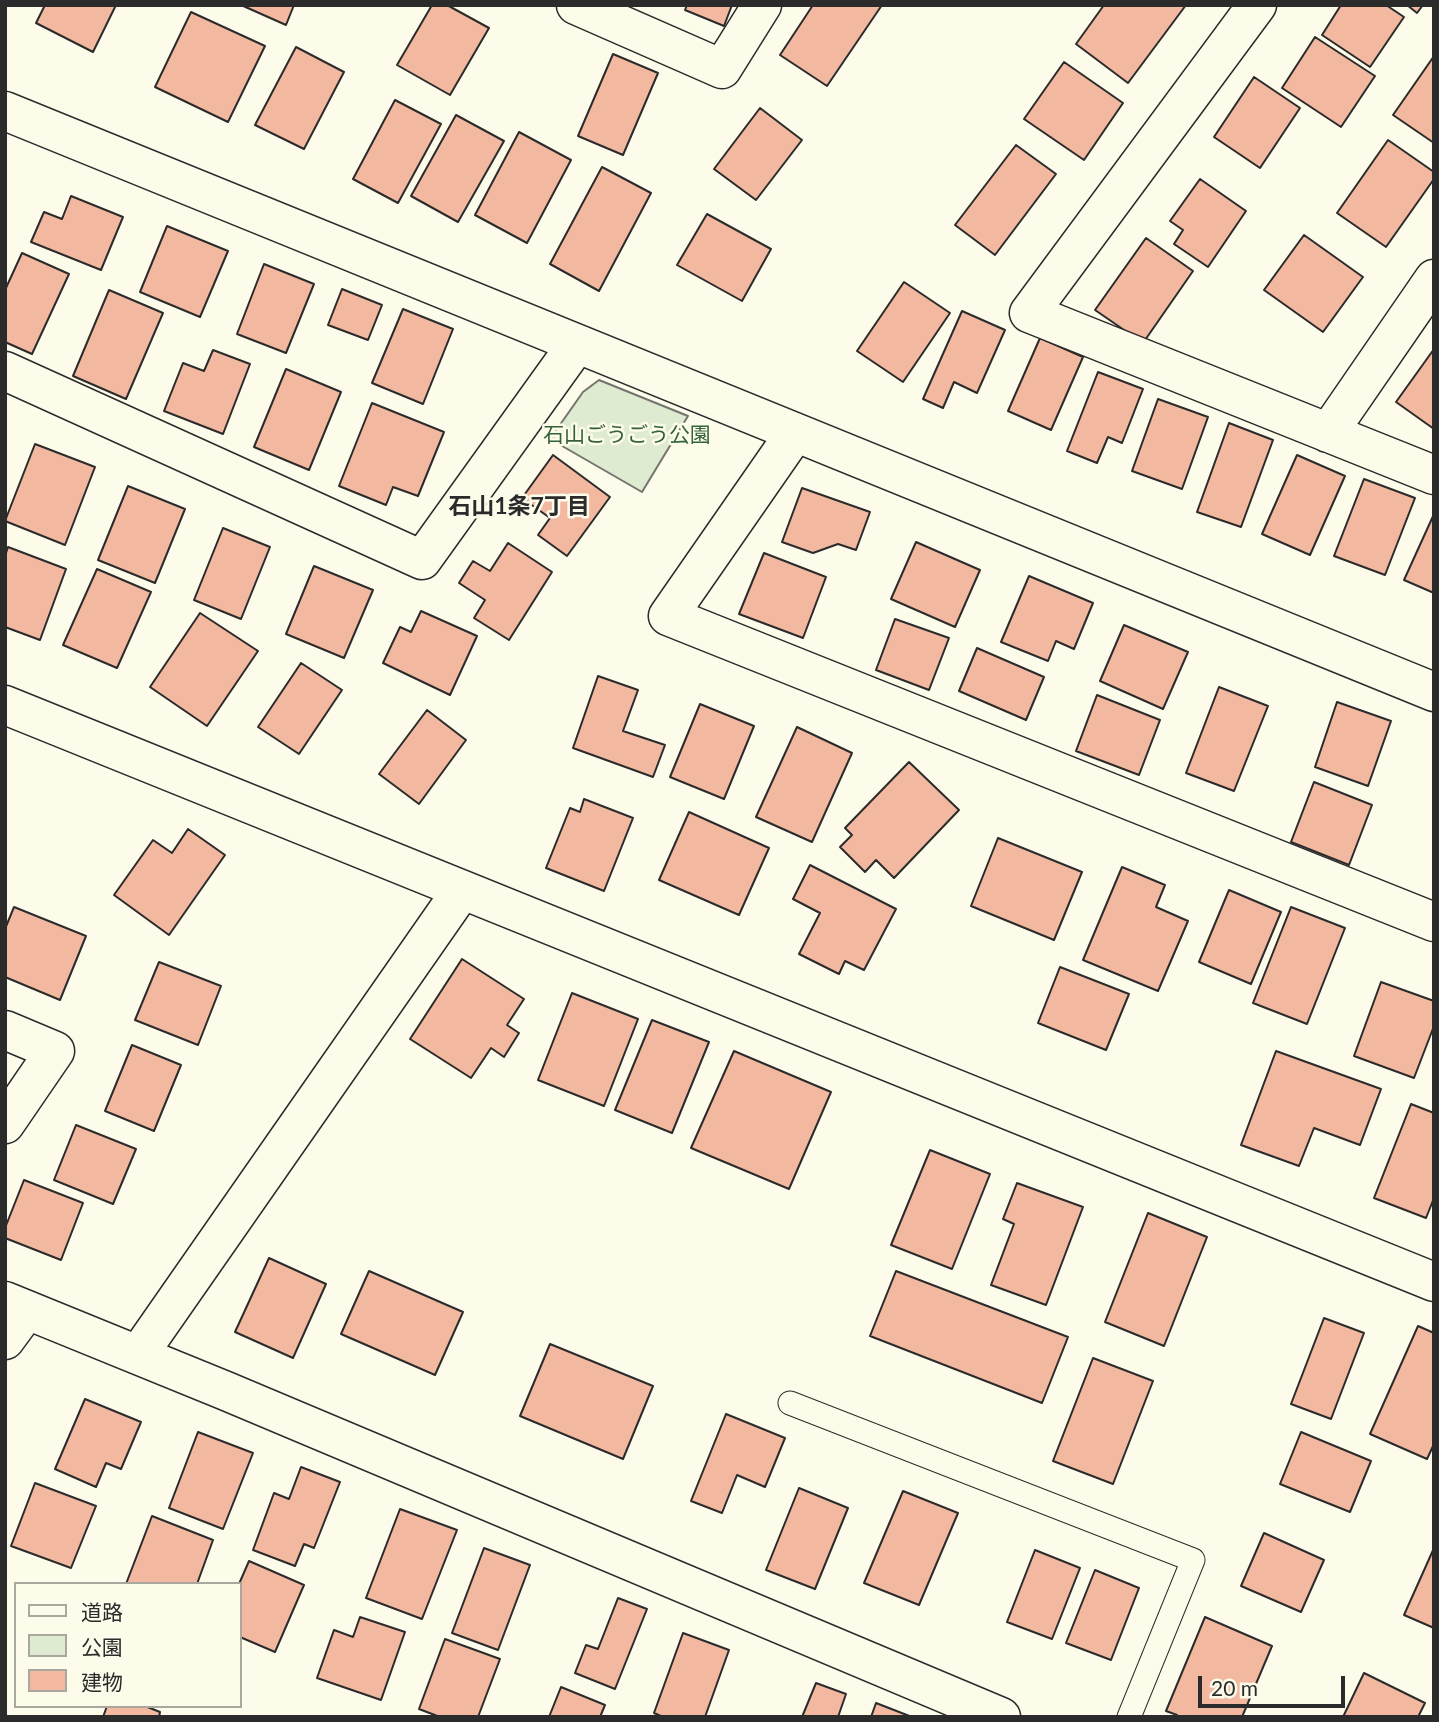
<!DOCTYPE html>
<html>
<head>
<meta charset="utf-8">
<style>
	body { margin:0 }
	#map { position:relative; width:1439px; height:1722px; overflow:hidden; background:#fdfbea; font-family:Lato,"Noto Sans JP",sans-serif }
	canvas { display:block }
	.frame { position:absolute; inset:0; border:7px solid #2b2b2b; pointer-events:none }
	.legend { position:absolute; left:14px; top:1582px; width:228px; height:126px; box-sizing:border-box; background:#fdfbea; border:2px solid #a9a89e; margin:0; padding:9px 12px; list-style:none; font-size:21px; color:#2b2b2b }
	.legend li { display:flex; align-items:center; gap:14px; height:35px }
	.legend b { width:35px; border:2px solid #a9a89e }
	.scale { position:absolute; left:1198px; top:1676px; width:147px; height:32px; box-sizing:border-box; border:4px solid #2b2b2b; border-top:0; padding-left:9px; font-size:21px; line-height:24px; white-space:nowrap; color:#2b2b2b; -webkit-text-stroke:5px #fdfbea; paint-order:stroke }
</style>
</head>
<body>
<div id="map">
<canvas width="1439" height="1722"></canvas>
<div class="frame"></div>
<ul class="legend">
<li><b style="height:9px;background:#fdfbea"></b>道路</li>
<li><b style="height:19px;background:#deebd1"></b>公園</li>
<li><b style="height:19px;background:#f2b8a0"></b>建物</li>
</ul>
<div class="scale">20 m</div>
</div>
<script>
const g = document.querySelector('canvas').getContext('2d');
g.lineJoin = 'round';
function paint(path, color) { g.fillStyle = color; g.fill(path, 'evenodd'); }
const poly = rows => new Path2D(rows.map(r => 'M' + r).join(''));
function stroke(path, color, width, dash) { g.strokeStyle = color; g.lineWidth = width; g.lineCap = dash ? 'butt' : 'round'; g.setLineDash(dash || []); g.stroke(path); }
function drawText(font, color, halo, rows, align = 'center') {
  g.font = font + ' Lato,"Noto Sans JP",sans-serif'; g.lineWidth = 5; g.setLineDash([]); g.textBaseline = 'middle'; g.strokeStyle = halo; g.fillStyle = color; for (const [text, x, y, turn = 0] of rows) {
    g.save(); g.translate(x, y); g.rotate((+turn || 0) * Math.PI / 180); g.textAlign = isNaN(turn) ? turn : align; if (halo) g.strokeText(text, 0, 0); g.fillText(text, 0, 0); g.restore();
  }
}
const green = poly([
	[599,380,688,416,642,492,550,439,583,392,599,380]
]);
const building = poly([
	[45,5,116,5,93,52,36,23,45,5],
	[241,5,294,5,286,25,241,5],
	[432,5,447,5,489,28,450,95,397,65,432,5],
	[687,5,732,5,724,26,685,10,687,5],
	[813,5,882,5,827,86,780,55,813,5],
	[1104,5,1186,5,1128,83,1076,44,1104,5],
	[1341,5,1386,5,1404,17,1370,67,1322,35,1341,5],
	[1407,5,1423,5,1417,13,1407,5],
	[191,12,265,46,228,122,155,87,191,12],
	[1315,37,1375,76,1341,127,1282,88,1315,37],
	[296,47,344,72,304,149,255,125,296,47],
	[613,54,658,73,623,155,578,136,613,54],
	[1434,56,1434,143,1393,115,1434,56],
	[1064,62,1123,103,1084,160,1024,119,1064,62],
	[1254,77,1300,108,1260,168,1214,137,1254,77],
	[395,100,441,124,398,203,353,179,395,100],
	[760,108,802,140,756,200,714,169,760,108],
	[456,115,504,141,458,222,411,196,456,115],
	[519,132,571,160,527,243,475,215,519,132],
	[1388,140,1434,172,1434,179,1386,247,1337,213,1388,140],
	[1016,145,1056,174,995,255,955,225,1016,145],
	[602,167,651,193,599,291,550,264,602,167],
	[1200,179,1246,211,1208,267,1174,244,1183,230,1170,221,1200,179],
	[71,196,123,217,101,270,31,242,44,212,62,219,71,196],
	[707,214,771,249,742,301,677,265,707,214],
	[167,226,228,251,200,317,140,292,167,226],
	[1304,235,1363,277,1323,332,1264,290,1304,235],
	[1146,238,1193,271,1143,343,1095,310,1146,238],
	[22,253,69,274,32,354,5,342,5,290,22,253],
	[264,264,314,284,286,353,237,334,264,264],
	[904,282,950,313,903,382,857,351,904,282],
	[342,289,382,305,368,340,328,325,342,289],
	[109,290,163,313,126,399,73,376,109,290],
	[403,309,453,329,423,404,372,383,403,309],
	[962,311,1005,330,977,393,954,382,943,408,923,399,962,311],
	[1040,338,1083,357,1051,430,1008,411,1040,338],
	[1434,349,1434,429,1396,402,1434,349],
	[213,350,250,364,223,434,164,411,183,363,204,371,213,350],
	[286,369,341,392,309,470,254,447,286,369],
	[1098,372,1143,389,1122,443,1108,437,1097,463,1067,451,1098,372],
	[1158,399,1208,417,1182,489,1132,471,1158,399],
	[372,403,444,432,418,496,393,487,386,505,339,486,372,403],
	[1229,423,1273,440,1241,527,1197,512,1229,423],
	[35,444,95,467,65,545,5,521,35,444],
	[553,455,610,497,567,556,538,535,550,518,522,498,553,455],
	[1297,455,1345,476,1310,555,1262,534,1297,455],
	[1364,479,1415,498,1385,575,1334,556,1364,479],
	[128,486,185,509,155,583,98,560,128,486],
	[802,488,870,512,856,550,838,544,813,553,782,542,802,488],
	[1434,514,1434,593,1404,580,1434,514],
	[223,528,270,547,241,619,194,600,223,528],
	[916,542,980,570,955,627,891,599,916,542],
	[508,543,552,572,509,640,474,618,485,600,459,583,473,561,490,571,508,543],
	[8,547,66,569,40,640,5,627,5,556,8,547],
	[764,553,826,577,803,638,739,614,764,553],
	[314,566,373,590,344,658,286,634,314,566],
	[97,569,151,592,117,668,63,645,97,569],
	[1029,576,1093,603,1074,649,1056,641,1048,661,1001,642,1029,576],
	[421,611,477,636,450,695,383,663,400,627,411,632,421,611],
	[200,613,258,651,207,726,150,687,200,613],
	[895,619,949,638,929,690,876,670,895,619],
	[1124,625,1188,652,1163,709,1100,681,1124,625],
	[977,648,1044,677,1026,720,959,691,977,648],
	[301,663,342,690,299,754,258,727,301,663],
	[598,676,638,690,623,731,665,745,653,777,573,748,598,676],
	[1219,687,1268,706,1234,791,1186,773,1219,687],
	[1097,695,1160,720,1139,775,1076,751,1097,695],
	[1337,702,1391,721,1368,786,1315,767,1337,702],
	[700,704,754,726,724,799,670,777,700,704],
	[427,710,466,740,419,804,379,774,427,710],
	[797,727,852,753,812,842,756,817,797,727],
	[909,762,959,810,894,878,876,860,865,872,840,847,852,835,845,828,909,762],
	[1314,782,1372,805,1349,865,1291,842,1314,782],
	[584,799,633,818,604,891,546,868,570,808,580,812,584,799],
	[689,812,769,848,739,915,659,880,689,812],
	[188,829,225,855,169,935,114,895,153,840,172,853,188,829],
	[998,838,1082,872,1054,940,971,906,998,838],
	[810,865,896,909,864,970,845,961,839,974,799,954,820,913,793,899,810,865],
	[1122,867,1165,885,1156,907,1188,921,1158,991,1083,960,1122,867],
	[1229,890,1281,912,1251,984,1199,962,1229,890],
	[14,907,86,936,60,1000,5,977,5,929,14,907],
	[1291,907,1345,928,1307,1024,1253,1003,1291,907],
	[462,959,524,999,507,1025,519,1033,504,1057,491,1048,471,1078,410,1039,462,959],
	[159,962,221,986,198,1045,135,1020,159,962],
	[1060,967,1129,994,1106,1050,1038,1023,1060,967],
	[1381,982,1434,1001,1434,1026,1414,1078,1354,1056,1381,982],
	[572,993,638,1019,604,1106,538,1080,572,993],
	[652,1020,709,1042,672,1133,615,1110,652,1020],
	[132,1045,181,1065,154,1131,105,1111,132,1045],
	[734,1051,831,1092,789,1189,691,1148,734,1051],
	[1276,1051,1381,1089,1360,1145,1314,1128,1299,1166,1241,1145,1276,1051],
	[1411,1104,1434,1113,1434,1198,1426,1218,1374,1198,1411,1104],
	[76,1125,136,1149,113,1204,54,1180,76,1125],
	[930,1150,990,1174,952,1269,891,1245,930,1150],
	[24,1180,83,1203,61,1260,5,1238,5,1228,24,1180],
	[1017,1183,1083,1207,1046,1305,991,1285,1014,1224,1003,1219,1017,1183],
	[1148,1213,1207,1237,1164,1346,1105,1322,1148,1213],
	[269,1258,326,1284,293,1358,235,1332,269,1258],
	[369,1271,463,1312,435,1375,341,1334,369,1271],
	[896,1271,1068,1337,1042,1403,870,1336,896,1271],
	[1324,1318,1364,1333,1331,1419,1291,1404,1324,1318],
	[1418,1326,1434,1333,1434,1444,1427,1459,1370,1434,1418,1326],
	[550,1344,653,1386,623,1459,520,1416,550,1344],
	[1093,1358,1153,1381,1113,1484,1053,1461,1093,1358],
	[85,1399,141,1422,121,1469,106,1463,96,1487,55,1469,85,1399],
	[726,1414,785,1438,765,1487,737,1475,722,1513,691,1501,726,1414],
	[198,1432,253,1453,223,1529,169,1508,198,1432],
	[1301,1432,1371,1461,1350,1512,1280,1484,1301,1432],
	[301,1467,340,1482,314,1548,304,1544,295,1566,253,1550,274,1493,289,1499,301,1467],
	[35,1483,96,1506,71,1568,11,1546,35,1483],
	[799,1488,848,1508,815,1589,766,1570,799,1488],
	[903,1491,958,1513,919,1605,864,1583,903,1491],
	[400,1509,457,1530,422,1619,366,1598,400,1509],
	[152,1516,213,1540,197,1584,126,1584,152,1516],
	[1264,1533,1324,1560,1301,1612,1241,1586,1264,1533],
	[484,1548,530,1565,498,1650,452,1633,484,1548],
	[1434,1548,1434,1628,1404,1615,1434,1548],
	[1035,1550,1080,1568,1052,1639,1007,1622,1035,1550],
	[249,1561,304,1585,275,1652,240,1637,239,1584,249,1561],
	[1095,1570,1139,1588,1111,1660,1066,1643,1095,1570],
	[618,1598,647,1609,615,1689,575,1673,586,1645,598,1649,618,1598],
	[360,1617,405,1632,381,1700,317,1678,334,1630,353,1637,360,1617],
	[1205,1617,1272,1646,1242,1717,1176,1717,1177,1715,1166,1711,1205,1617],
	[683,1633,729,1650,705,1717,663,1717,654,1713,683,1633],
	[445,1639,500,1659,478,1717,440,1717,419,1709,445,1639],
	[1364,1673,1425,1703,1418,1717,1343,1717,1364,1673],
	[816,1683,846,1694,838,1717,802,1717,816,1683],
	[561,1687,605,1705,600,1717,549,1717,561,1687],
	[876,1703,912,1717,871,1717,876,1703],
	[107,1706,145,1706,160,1712,159,1717,103,1717,107,1706]
]);
const lane = poly([
	[790,1403,1193,1560,1129,1717]
]);
const street = poly([
	[576,5,722,69,762,5],
	[1257,5,1029,313,1434,475],
	[5,111,1434,692],
	[5,371,422,560,577,344],
	[795,433,668,616,1434,922],
	[1328,433,1434,279],
	[5,705,1434,1282],
	[5,1030,55,1051,5,1124],
	[5,1301,226,1391,1001,1717],
	[5,1340,27,1310],
	[138,1355,462,890]
]);
const parkNames = [
	["石山ごうごう公園",627,435]
];
const neighbourhoodNames = [
	["石山1条7丁目",519,507]
];
paint(green, '#deebd1');
stroke(green, '#74746e', 2);
paint(building, '#f2b8a0');
stroke(building, '#2b2b2b', 2);
stroke(lane, '#2b2b2b', 25);
stroke(street, '#2b2b2b', 41);
stroke(lane, '#fdfbea', 23);
stroke(street, '#fdfbea', 38);
drawText('21px', '#34623c', '#fdfbea', parkNames);
drawText('bold 23px', '#2b2b2b', '#fdfbea', neighbourhoodNames);
</script>
</body>
</html>
